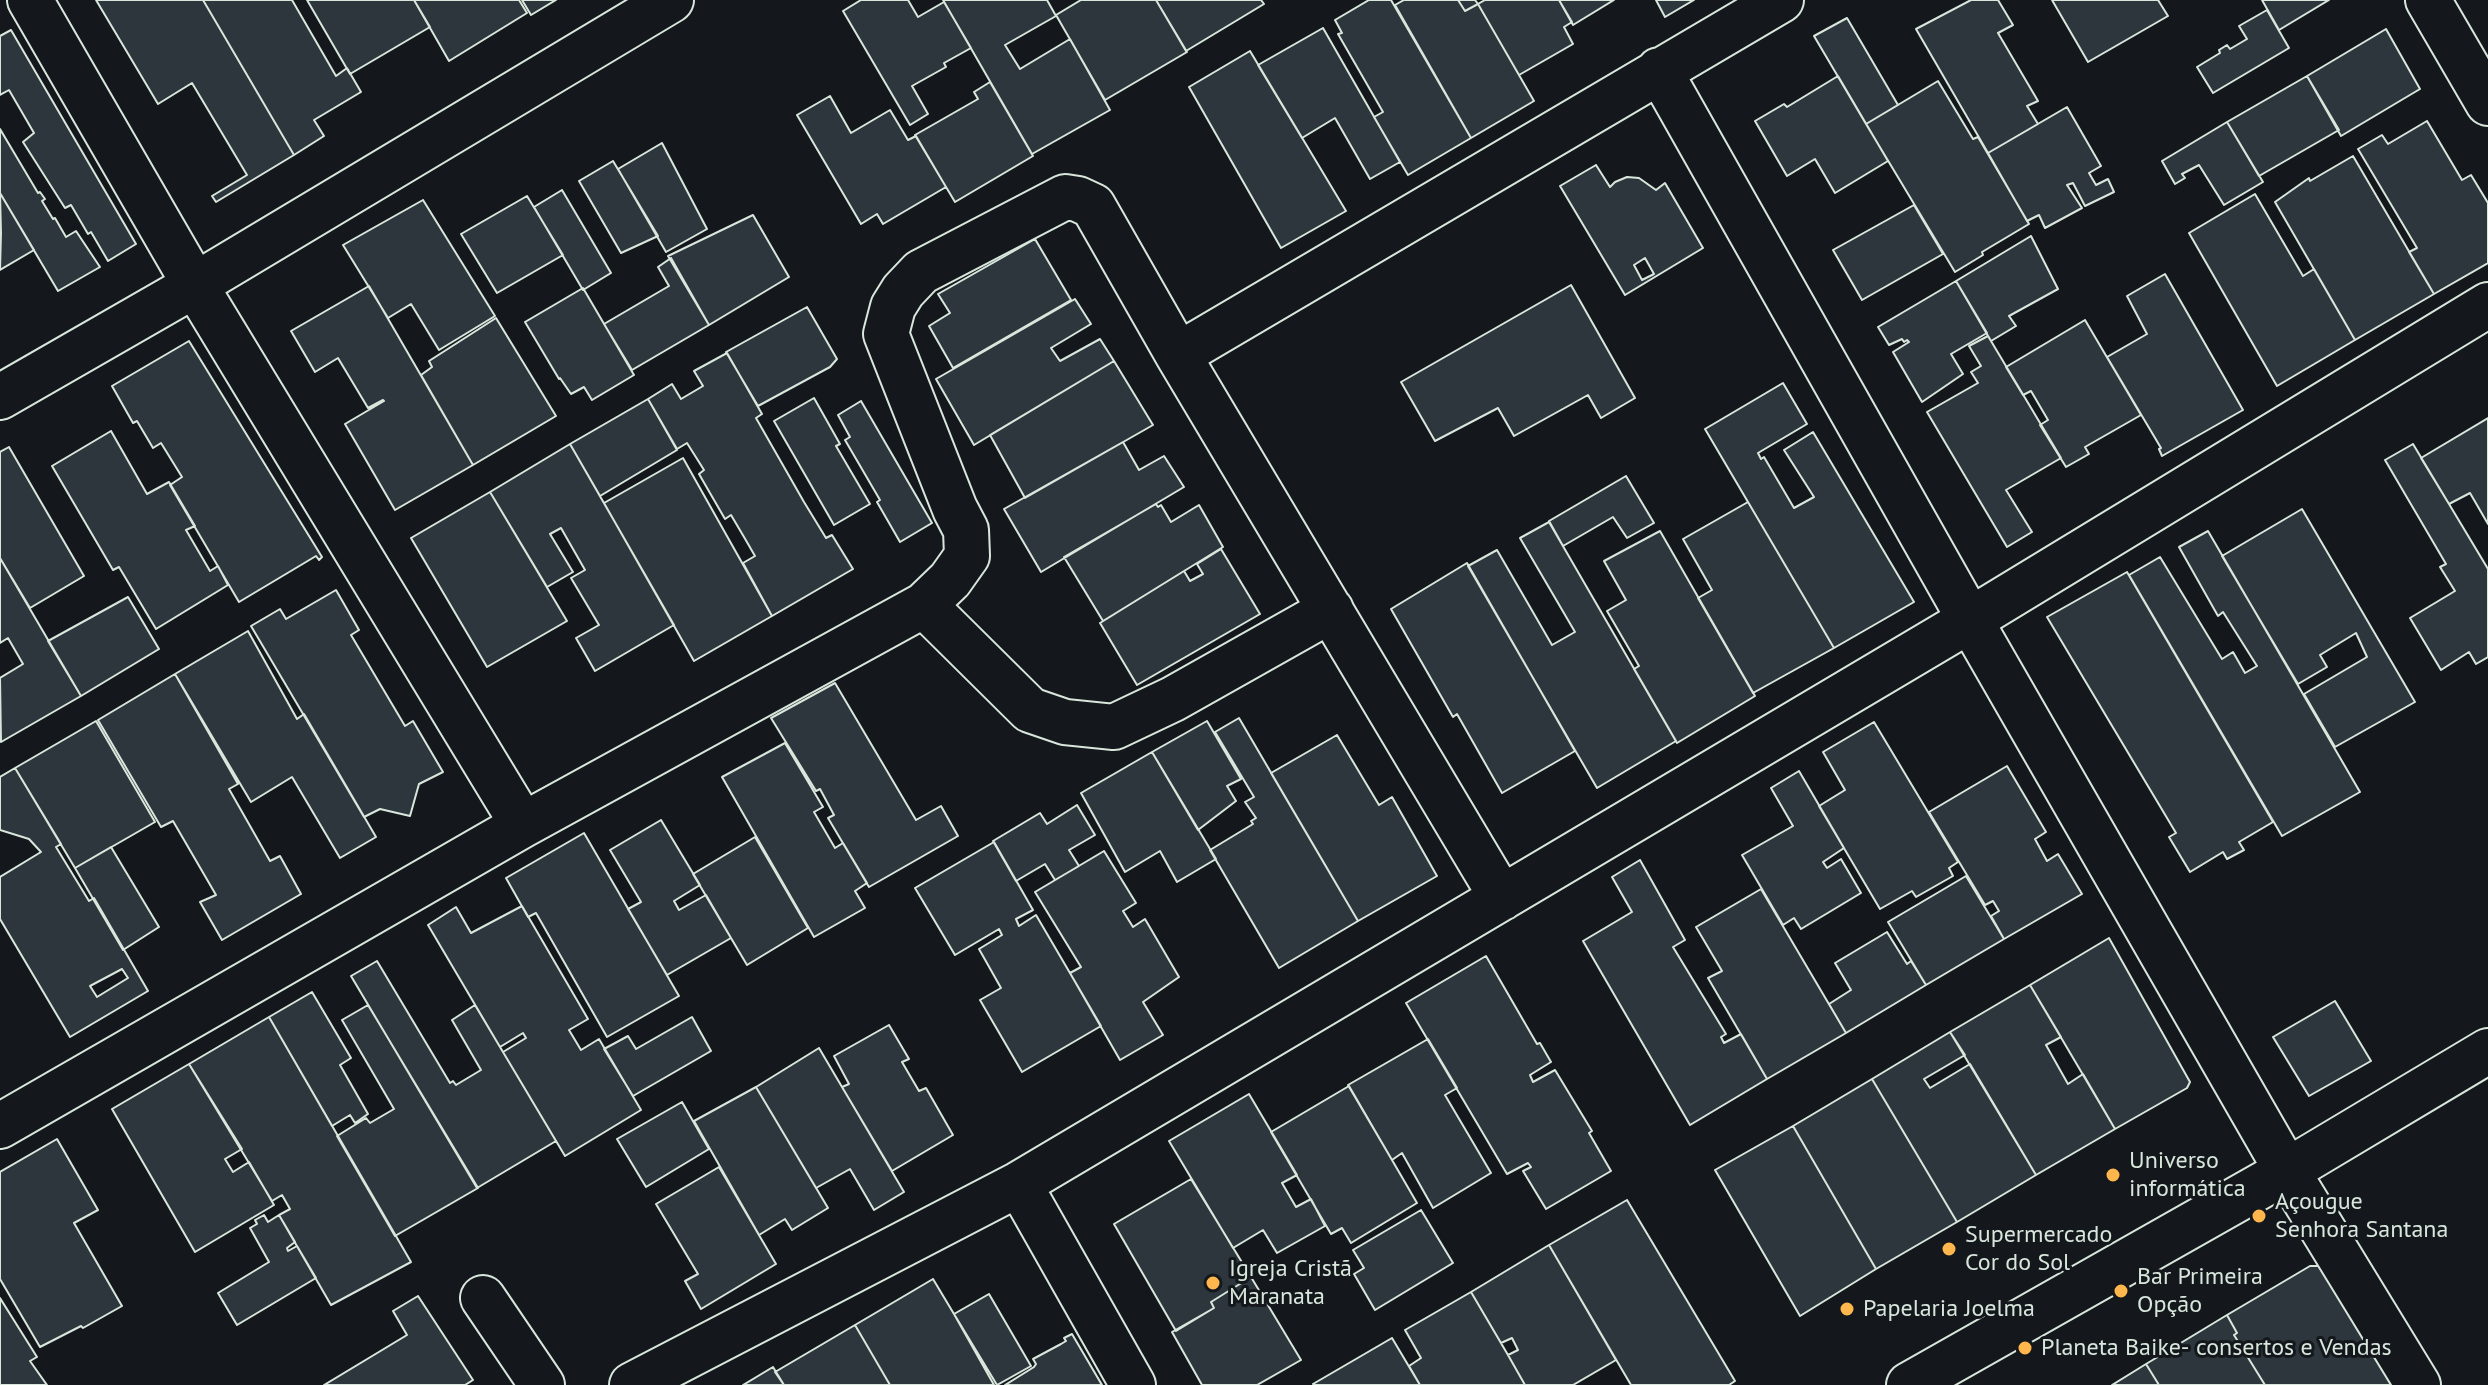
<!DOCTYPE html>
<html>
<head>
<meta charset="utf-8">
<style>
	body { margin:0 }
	canvas { display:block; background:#14181c }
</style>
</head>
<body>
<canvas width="2488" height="1385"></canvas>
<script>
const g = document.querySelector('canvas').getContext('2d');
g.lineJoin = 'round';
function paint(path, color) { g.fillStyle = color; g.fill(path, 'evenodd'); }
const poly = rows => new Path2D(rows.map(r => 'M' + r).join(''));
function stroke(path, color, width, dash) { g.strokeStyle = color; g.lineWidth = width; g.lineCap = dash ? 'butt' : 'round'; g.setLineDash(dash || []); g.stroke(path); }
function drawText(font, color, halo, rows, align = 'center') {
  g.font = font + ' "PT Sans",sans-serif'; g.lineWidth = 6; g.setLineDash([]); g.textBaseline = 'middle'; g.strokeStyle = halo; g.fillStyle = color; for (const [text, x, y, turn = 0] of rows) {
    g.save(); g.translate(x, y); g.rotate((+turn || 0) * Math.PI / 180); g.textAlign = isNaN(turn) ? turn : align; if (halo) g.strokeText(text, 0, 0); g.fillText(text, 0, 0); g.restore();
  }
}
const building = poly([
	[96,0,203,0,294,155,216,202,212,196,247,175,192,83,158,104,96,0],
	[203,0,292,0,336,76,347,68,361,92,314,120,324,136,294,155,203,0],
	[307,0,414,0,430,27,350,74,307,0],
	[414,0,519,0,527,13,449,61,414,0],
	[522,0,556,0,531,15,522,0],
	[861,0,908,0,918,17,944,2,971,48,944,63,946,67,912,86,928,114,910,125,843,11,861,0],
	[943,0,1047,0,1056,16,1005,45,1020,69,1070,39,1110,110,1032,154,943,0],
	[1081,0,1156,0,1187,52,1105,100,1056,15,1081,0],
	[1156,0,1261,0,1264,4,1186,51,1156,0],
	[1369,0,1391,0,1471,138,1408,175,1374,117,1383,112,1338,34,1342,33,1335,20,1369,0],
	[1404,0,1458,0,1465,11,1478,4,1534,101,1471,138,1395,5,1404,0],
	[1458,0,1475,0,1478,4,1465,11,1458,0],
	[1485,0,1559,0,1572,22,1564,27,1573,44,1519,75,1478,4,1485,0],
	[1559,0,1614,0,1573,25,1559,0],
	[1656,0,1694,0,1665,17,1656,0],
	[1971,0,1998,0,2013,25,1998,33,2038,101,2027,106,2038,124,1988,153,1916,29,1971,0],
	[2052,0,2158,0,2168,16,2088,62,2052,0],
	[2262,0,2329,0,2279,30,2262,0],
	[2267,10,2289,48,2213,93,2197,67,2220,53,2219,50,2227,45,2230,49,2247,39,2239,26,2267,10],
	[1847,18,1898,105,1866,124,1814,36,1847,18],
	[1323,28,1400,162,1370,179,1335,118,1302,138,1258,65,1323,28],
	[2386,29,2420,89,2341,136,2307,76,2386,29],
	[11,30,136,244,108,261,91,232,88,234,71,205,65,208,23,142,34,133,9,90,0,95,0,36,11,30],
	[1250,51,1346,211,1281,248,1189,87,1250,51],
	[1838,76,1888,161,1835,193,1815,159,1787,176,1755,121,1784,104,1787,107,1838,76],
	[2307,76,2339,130,2259,176,2227,122,2307,76],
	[1938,81,1973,139,1978,137,2029,224,1982,252,1983,255,1955,272,1866,124,1938,81],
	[990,82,1033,156,955,202,915,135,978,99,974,92,990,82],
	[830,96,851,133,890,110,908,140,916,136,946,187,883,224,877,214,861,224,797,115,830,96],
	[2067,107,2101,166,2089,173,2096,185,2108,179,2114,192,2085,206,2073,183,2067,185,2082,208,2045,228,2039,215,2027,221,1988,153,2067,107],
	[2427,121,2462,180,2471,175,2488,203,2488,263,2434,294,2409,252,2417,248,2358,149,2382,135,2388,144,2427,121],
	[2227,122,2263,182,2224,205,2199,165,2182,174,2185,178,2175,184,2162,161,2227,122],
	[0,129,38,193,40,192,45,199,42,201,53,219,55,218,66,237,76,231,100,267,58,291,0,193,0,129],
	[662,143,707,229,666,252,618,169,662,143],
	[2353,156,2434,294,2355,340,2275,202,2309,178,2310,181,2353,156],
	[613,161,658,236,621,253,579,181,613,161],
	[1596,165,1610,187,1615,182,1627,177,1639,178,1656,190,1665,183,1703,248,1625,295,1560,186,1596,165],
	[1645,258,1654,274,1642,280,1634,265,1645,258],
	[562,190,611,273,583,290,534,207,562,190],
	[0,193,34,250,0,270,1,233,0,193],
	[2255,194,2303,276,2314,269,2355,340,2277,386,2189,233,2255,194],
	[527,196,563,255,497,293,461,234,527,196],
	[423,200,495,316,439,350,411,304,388,318,343,245,423,200],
	[1914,205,1943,254,1862,300,1833,250,1914,205],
	[753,215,789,277,709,325,668,256,753,215],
	[2031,236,2058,289,2009,316,2016,326,1991,341,1956,281,2031,236],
	[1035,239,1071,300,953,368,929,326,950,313,938,294,1035,239],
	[671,258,709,325,632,370,604,324,669,286,658,267,671,258],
	[2165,274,2243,410,2162,456,2159,449,2161,448,2107,357,2147,334,2127,296,2165,274],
	[1956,281,1987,333,1951,354,1963,374,1922,402,1893,352,1909,342,1907,340,1904,342,1902,339,1889,345,1878,327,1956,281],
	[1571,285,1635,398,1601,418,1588,395,1514,436,1498,408,1435,441,1401,382,1571,285],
	[369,286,473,465,395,510,345,424,384,401,383,400,368,408,338,358,315,372,291,331,369,286],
	[583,288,634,375,592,400,584,387,571,394,560,378,559,379,525,322,583,288],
	[1075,299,1091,324,1051,348,1060,361,1100,339,1114,361,974,445,936,379,1075,299],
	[807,307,837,359,830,367,758,406,726,352,807,307],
	[496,318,556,416,473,465,421,375,432,367,429,361,496,318],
	[2085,320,2141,415,2085,447,2089,454,2066,467,2040,425,2048,420,2031,391,2023,395,2006,367,2085,320],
	[1988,336,2061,458,2006,490,2032,532,2007,547,1927,412,1978,383,1971,372,1981,366,1969,346,1988,336],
	[189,341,322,557,319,560,316,556,239,602,170,485,182,477,161,443,153,448,137,421,133,423,112,386,189,341],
	[727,353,762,414,756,418,804,502,826,538,832,535,853,569,772,616,743,563,755,556,744,537,731,515,725,519,699,474,704,470,687,443,677,449,648,399,672,384,681,399,703,386,694,371,727,353],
	[1114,361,1153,425,1025,498,990,435,1114,361],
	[1783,383,1807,424,1758,453,1761,459,1764,457,1794,508,1814,497,1784,450,1813,432,1914,602,1834,648,1705,429,1783,383],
	[814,398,840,444,836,446,870,504,834,525,774,421,814,398],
	[648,399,677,450,600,496,570,444,648,399],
	[861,401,932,523,900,542,877,502,880,500,845,440,850,437,838,415,861,401],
	[2488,418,2488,524,2470,493,2449,504,2421,458,2488,418],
	[111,431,147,494,169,482,195,526,186,530,210,571,218,566,228,585,156,629,119,567,113,570,52,466,111,431],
	[1123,442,1139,470,1164,456,1184,487,1041,572,1004,509,1123,442],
	[570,444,674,625,595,671,576,638,599,625,571,578,585,570,561,528,550,534,573,572,547,587,490,492,570,444],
	[2413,444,2488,569,2488,657,2476,664,2469,652,2441,670,2410,618,2455,591,2440,567,2446,564,2385,460,2413,444],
	[9,447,84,576,30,608,0,558,0,452,9,447],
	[683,458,772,616,694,661,604,503,683,458],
	[1626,476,1654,523,1627,538,1613,517,1563,546,1549,521,1626,476],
	[490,492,567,621,487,667,411,538,490,492],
	[1748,502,1834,648,1753,693,1698,598,1712,590,1683,539,1748,502],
	[1156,504,1158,507,1161,505,1171,522,1199,505,1223,547,1103,621,1064,557,1156,504],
	[2302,509,2415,702,2335,747,2304,694,2367,657,2356,633,2320,655,2327,667,2298,684,2222,556,2302,509],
	[1549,522,1676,741,1597,788,1468,566,1497,550,1552,645,1575,632,1520,538,1549,522],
	[1660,531,1755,696,1677,743,1634,669,1639,666,1607,611,1626,600,1604,561,1660,531],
	[2208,531,2360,792,2282,836,2129,575,2160,557,2222,659,2233,652,2245,673,2257,666,2223,612,2218,616,2179,547,2208,531],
	[1221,549,1260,614,1137,685,1100,623,1184,571,1190,581,1203,574,1197,564,1221,549],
	[0,558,81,696,1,742,0,678,23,664,8,638,0,643,0,558],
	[1467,563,1575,751,1502,793,1457,714,1453,717,1391,609,1467,563],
	[2127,572,2273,822,2239,842,2244,850,2227,859,2223,852,2190,872,2169,837,2176,833,2047,617,2127,572],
	[336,590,359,630,351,635,405,726,413,721,443,772,419,784,410,816,380,809,364,817,251,626,280,609,286,619,336,590],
	[128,597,159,649,81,696,48,641,128,597],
	[248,631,297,719,304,714,376,837,340,858,292,777,251,802,175,674,248,631],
	[175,674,238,784,229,789,270,861,280,856,301,894,222,940,200,902,216,895,173,821,161,827,98,720,175,674],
	[835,683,916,820,941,806,958,836,869,887,828,818,834,815,820,789,816,791,771,718,835,683],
	[1239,718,1358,921,1279,968,1210,850,1253,824,1251,821,1256,818,1245,802,1254,797,1215,732,1239,718],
	[96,721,155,822,75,868,15,768,96,721],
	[1207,721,1241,779,1227,786,1236,801,1198,830,1152,752,1207,721],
	[1874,722,1958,862,1949,868,1953,876,1916,897,1912,891,1880,909,1819,806,1845,790,1823,752,1874,722],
	[1337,735,1379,805,1392,797,1437,876,1358,921,1271,773,1337,735],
	[785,743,823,807,814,812,835,848,843,843,867,883,855,891,865,908,814,937,722,777,785,743],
	[1152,752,1216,859,1177,882,1160,851,1125,872,1081,793,1152,752],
	[2007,766,2046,832,2035,839,2047,861,2058,854,2082,894,2004,939,1991,916,1999,911,1993,901,1985,905,1929,812,2007,766],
	[15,768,61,844,56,847,89,901,94,898,148,991,70,1037,0,919,0,877,41,852,29,839,0,830,0,777,15,768],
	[122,969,128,978,97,997,90,986,122,969],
	[1799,771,1844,848,1823,862,1827,868,1841,859,1861,893,1801,929,1794,918,1783,925,1742,855,1793,826,1771,788,1799,771],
	[1077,805,1095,835,1069,850,1079,866,1055,880,1045,864,1016,881,993,841,1040,813,1047,824,1077,805],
	[661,820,700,885,674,901,679,910,706,895,731,938,667,975,628,909,641,902,610,850,661,820],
	[584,833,679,996,607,1037,536,913,528,917,506,878,584,833],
	[755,837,808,928,747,965,693,874,755,837],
	[994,842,1033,910,1016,919,1019,926,1036,915,1101,1026,1022,1072,980,1000,1001,988,979,949,1002,935,999,929,955,955,915,888,994,842],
	[111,847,159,927,123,950,75,868,111,847],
	[1104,851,1136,903,1123,911,1133,927,1145,919,1179,977,1143,1002,1163,1035,1120,1060,1070,973,1081,967,1035,892,1104,851],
	[1640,860,1685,940,1673,947,1726,1034,1721,1037,1724,1043,1741,1034,1767,1079,1690,1125,1583,941,1632,912,1612,877,1640,860],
	[1966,876,2004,939,1926,985,1888,922,1966,876],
	[1761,889,1846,1033,1767,1079,1708,978,1722,971,1696,927,1761,889],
	[522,906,588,1019,569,1030,581,1050,599,1039,641,1110,565,1156,503,1052,526,1038,523,1033,500,1047,428,925,456,907,471,933,522,906],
	[1887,932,1907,964,1911,961,1926,985,1846,1033,1829,1004,1851,990,1835,963,1887,932],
	[2109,938,2190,1082,2187,1088,2115,1129,2030,985,2109,938],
	[1486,956,1537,1044,1540,1043,1551,1062,1530,1075,1533,1082,1555,1070,1592,1131,1589,1133,1611,1171,1546,1209,1523,1171,1531,1167,1528,1163,1507,1174,1406,1003,1486,956],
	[377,961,450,1083,453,1081,456,1085,481,1070,452,1020,475,1005,556,1141,477,1188,351,976,377,961],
	[2030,985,2061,1037,2046,1045,2068,1084,2083,1074,2115,1129,2036,1175,1950,1032,2030,985],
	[312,992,351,1058,340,1065,368,1114,355,1123,350,1115,332,1126,269,1017,312,992],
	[2335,1001,2371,1061,2309,1096,2273,1037,2335,1001],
	[368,1005,478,1188,395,1236,337,1136,366,1118,370,1123,394,1109,342,1020,368,1005],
	[269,1017,411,1262,331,1305,279,1215,290,1209,282,1195,272,1201,189,1064,269,1017],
	[692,1017,711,1051,633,1096,604,1049,628,1036,636,1049,692,1017],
	[889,1025,909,1059,902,1062,919,1091,926,1088,953,1135,892,1171,842,1087,849,1084,834,1056,889,1025],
	[1950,1032,1965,1055,1924,1079,1930,1088,1970,1064,2036,1175,1957,1222,1872,1079,1950,1032],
	[1428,1039,1457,1088,1445,1095,1491,1173,1433,1208,1402,1153,1392,1160,1348,1085,1428,1039],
	[819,1048,904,1192,874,1210,850,1169,816,1188,756,1087,819,1048],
	[189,1064,242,1149,225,1159,233,1172,249,1162,274,1205,195,1252,112,1109,189,1064],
	[1872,1079,1957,1222,1876,1269,1793,1126,1872,1079],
	[1349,1086,1417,1203,1351,1243,1342,1228,1331,1234,1271,1132,1349,1086],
	[756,1087,828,1208,792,1230,785,1219,759,1235,694,1121,756,1087],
	[1249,1094,1297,1175,1282,1183,1296,1207,1311,1199,1325,1226,1277,1253,1263,1230,1233,1248,1169,1141,1249,1094],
	[682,1102,709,1149,646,1187,617,1139,682,1102],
	[1793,1126,1876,1269,1800,1316,1715,1170,1793,1126],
	[57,1139,98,1210,74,1223,122,1306,83,1328,81,1326,40,1347,0,1279,0,1172,57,1139],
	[719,1167,776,1264,701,1309,685,1281,698,1274,656,1204,719,1167],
	[1191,1179,1251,1277,1211,1302,1214,1308,1176,1331,1114,1224,1191,1179],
	[1627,1200,1735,1381,1729,1385,1631,1385,1549,1245,1627,1200],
	[1421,1210,1453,1263,1375,1310,1354,1274,1364,1268,1353,1250,1421,1210],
	[264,1215,268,1222,279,1215,295,1242,287,1248,288,1251,297,1246,316,1278,237,1325,218,1293,269,1262,250,1228,257,1224,255,1220,264,1215],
	[1549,1245,1616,1360,1573,1385,1525,1385,1508,1355,1518,1350,1512,1338,1501,1343,1471,1292,1549,1245],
	[2310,1266,2321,1266,2393,1385,2265,1385,2234,1335,2237,1333,2227,1315,2310,1266],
	[1251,1277,1301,1360,1257,1385,1202,1385,1172,1332,1214,1308,1211,1302,1251,1277],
	[933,1279,954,1314,994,1385,890,1385,855,1325,933,1279],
	[1471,1292,1508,1355,1525,1385,1420,1385,1409,1366,1421,1358,1405,1330,1471,1292],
	[989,1294,1031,1366,997,1385,954,1314,989,1294],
	[418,1296,473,1380,465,1385,324,1385,407,1335,393,1311,418,1296],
	[0,1298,37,1357,30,1361,47,1385,0,1385,0,1298],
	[2227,1315,2237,1333,2234,1335,2265,1385,2159,1385,2146,1364,2227,1315],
	[855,1325,890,1385,784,1385,775,1372,855,1325],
	[1072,1334,1102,1385,1005,1385,1034,1367,1036,1364,1033,1359,1061,1344,1066,1341,1064,1338,1072,1334],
	[1392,1338,1420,1385,1314,1385,1313,1384,1392,1338],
	[2146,1364,2159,1385,2112,1385,2146,1364],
	[773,1367,784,1385,743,1385,773,1367]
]);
const minor = poly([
	[30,0,195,285,523,825],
	[2428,0,2488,103],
	[1659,70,1970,620,2287,1171,2418,1385],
	[1178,355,1781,0],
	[0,397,195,285,671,0],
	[924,605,1030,710,1065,722,1114,727,1173,699,1331,610],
	[0,1126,523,825,924,605,950,580,967,556,966,530,955,509,886,334,893,307,903,291,921,272,1065,197,1078,199,1093,206,1178,355,1502,898],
	[1019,1184,1133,1385],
	[483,1298,542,1385],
	[632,1385,1019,1184,1970,620,2488,305],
	[1909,1385,2287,1171,2488,1051]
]);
const markers = [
	[2113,1175,8,"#ffb74d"],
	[2259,1216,8,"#ffb74d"],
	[1949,1249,8,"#ffb74d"],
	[1213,1283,8,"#ffb74d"],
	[2121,1291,8,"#ffb74d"],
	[1847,1309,8,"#ffb74d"],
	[2025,1348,8,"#ffb74d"]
];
const poiNames = [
	["Universo",2129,1161],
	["informática",2129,1189],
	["Açougue",2275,1202],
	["Senhora Santana",2275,1230],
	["Supermercado",1965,1235],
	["Cor do Sol",1965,1263],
	["Igreja Cristã",1229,1269],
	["Maranata",1229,1297],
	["Bar Primeira",2137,1277],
	["Opção",2137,1305],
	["Papelaria Joelma",1863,1309],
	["Planeta Baike- consertos e Vendas",2041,1348]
];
paint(building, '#2c363c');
stroke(building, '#d8e6dc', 2);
stroke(minor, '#d8e6dc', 48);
stroke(minor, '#14181c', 44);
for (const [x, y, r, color] of markers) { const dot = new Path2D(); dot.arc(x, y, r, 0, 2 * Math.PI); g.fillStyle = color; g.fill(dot); stroke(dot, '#14181c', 3); }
drawText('24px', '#d8e6dc', '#14181c', poiNames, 'left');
</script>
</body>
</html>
